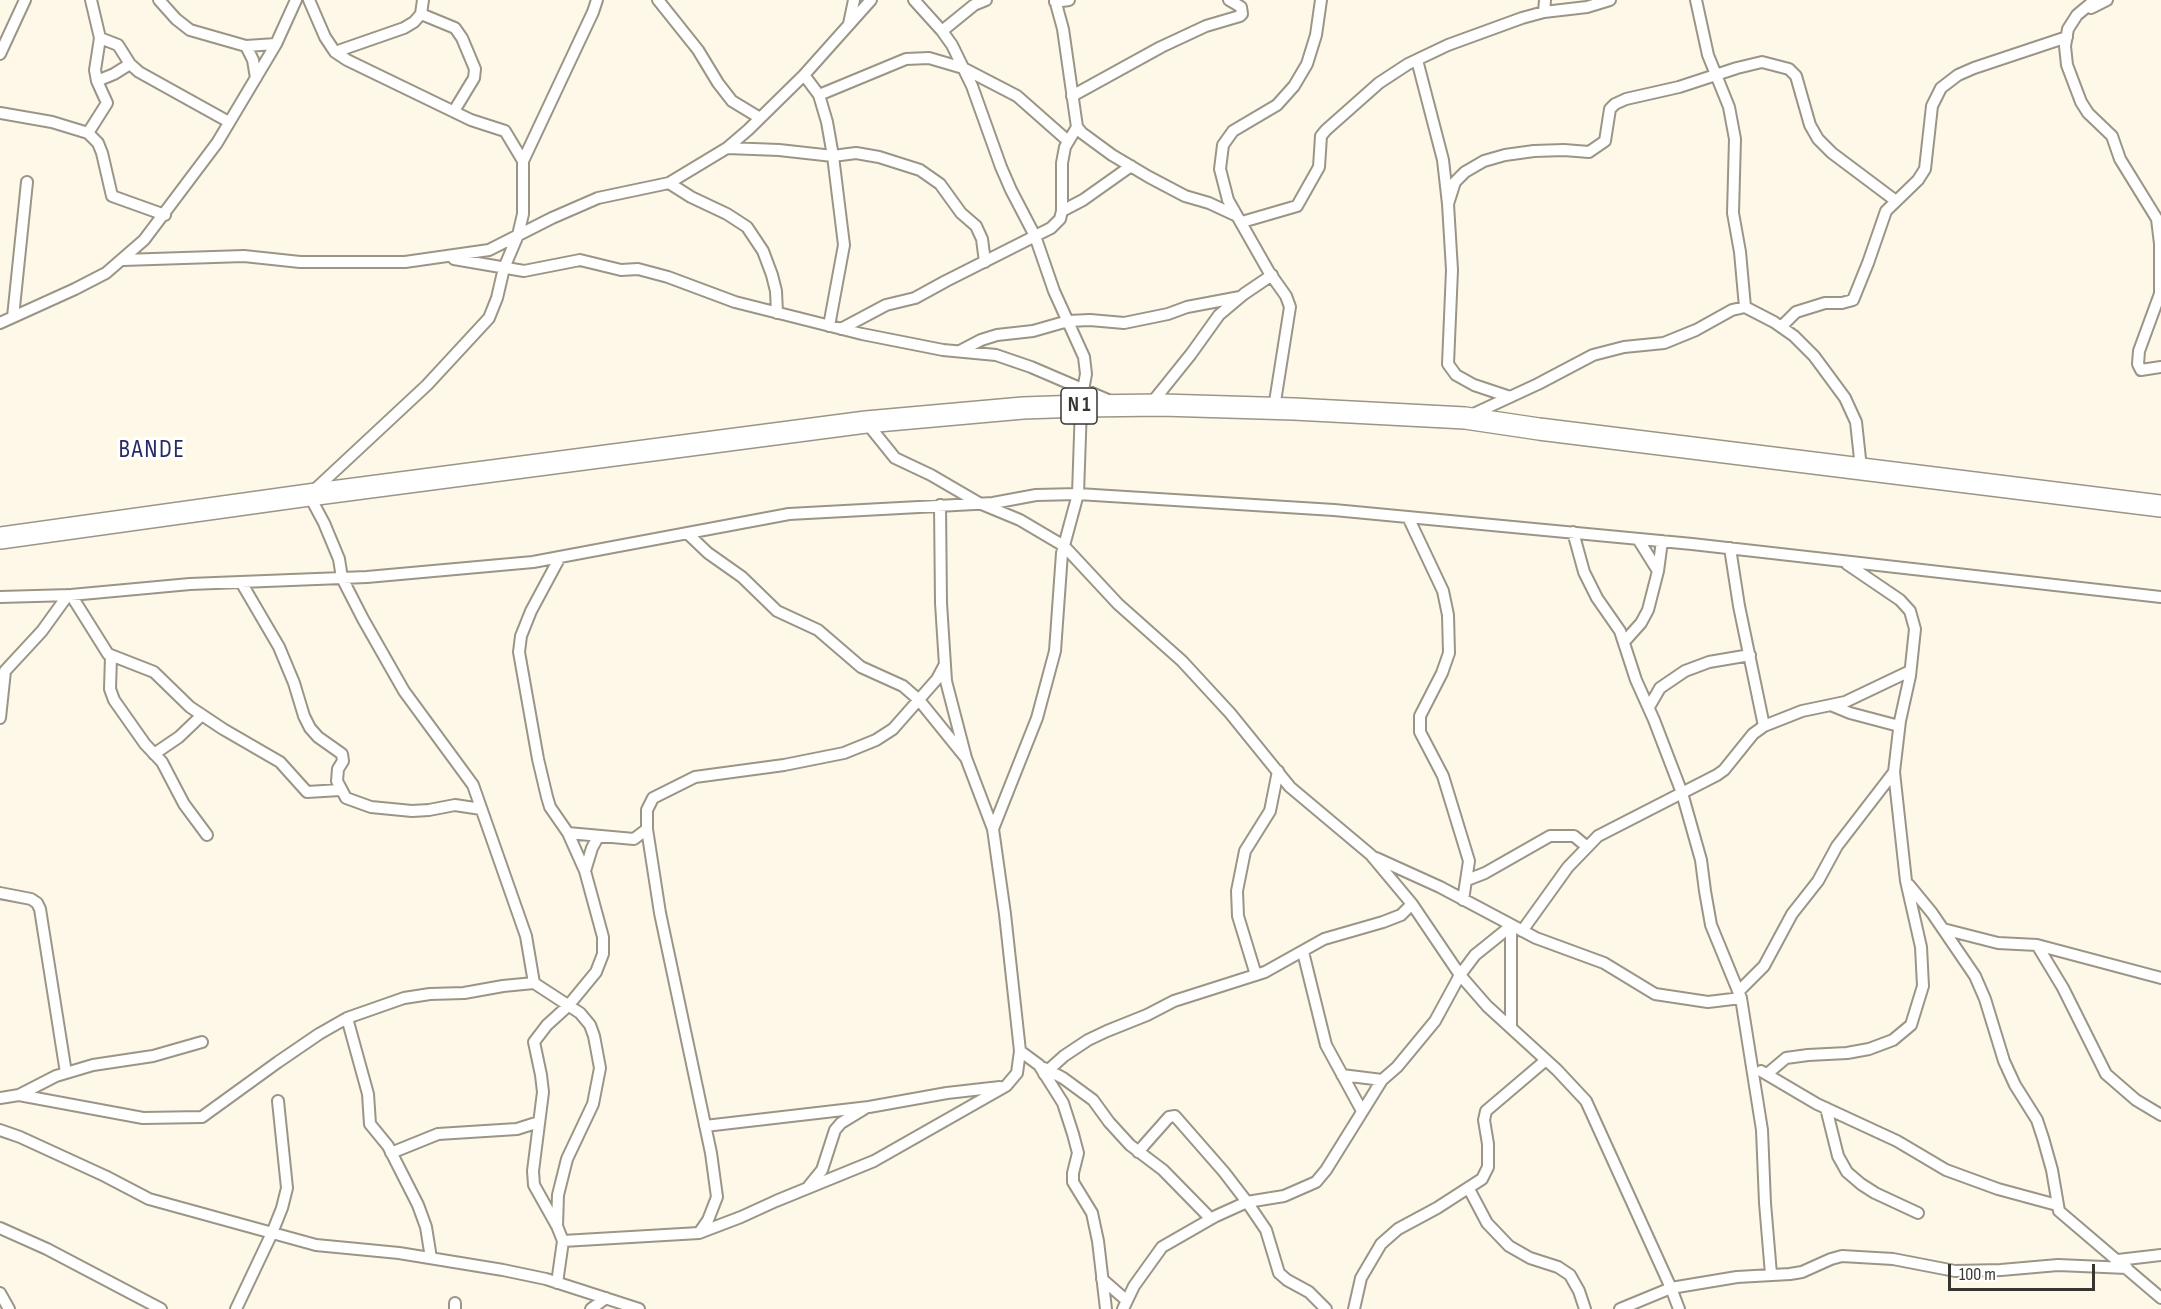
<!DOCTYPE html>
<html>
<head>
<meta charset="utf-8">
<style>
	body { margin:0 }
	#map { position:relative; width:2161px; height:1309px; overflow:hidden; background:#fef8e9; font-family:"Sofia Sans Condensed",sans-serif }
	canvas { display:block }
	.scale { position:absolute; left:1948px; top:1264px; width:147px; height:27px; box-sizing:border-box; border:3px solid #37352f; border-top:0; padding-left:8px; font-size:18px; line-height:21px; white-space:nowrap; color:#37352f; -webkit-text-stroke:4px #fff; paint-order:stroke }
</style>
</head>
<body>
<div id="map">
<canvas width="2161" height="1309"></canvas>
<div class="scale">100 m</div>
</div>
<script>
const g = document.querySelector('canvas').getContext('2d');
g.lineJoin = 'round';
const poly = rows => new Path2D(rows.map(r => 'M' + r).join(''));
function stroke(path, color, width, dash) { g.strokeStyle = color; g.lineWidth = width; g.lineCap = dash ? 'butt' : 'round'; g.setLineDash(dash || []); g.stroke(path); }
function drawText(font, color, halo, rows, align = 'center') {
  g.font = font + ' "Sofia Sans Condensed",sans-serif'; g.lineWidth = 6; g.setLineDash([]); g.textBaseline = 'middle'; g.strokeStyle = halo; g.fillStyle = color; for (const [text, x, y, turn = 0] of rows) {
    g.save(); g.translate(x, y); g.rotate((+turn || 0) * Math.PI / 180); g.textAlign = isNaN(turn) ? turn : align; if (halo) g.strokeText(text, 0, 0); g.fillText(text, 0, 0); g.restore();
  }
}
const street = poly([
	[159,0,176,19,190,30,246,46,276,44],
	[309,0,325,37,335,52,347,60,471,120,505,131,523,161,523,214,518,235,504,268,497,298,489,318,427,385,309,495,324,523,339,559,342,578,363,619,404,691,473,785,526,936,534,983,580,1013,590,1025,594,1036,600,1068,593,1104,567,1159,558,1195,557,1226,563,1241],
	[658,0,698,50,718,83,732,101,760,118],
	[914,0,942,31,952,45,972,86,1001,167,1011,190,1035,236,1054,291,1084,357,1086,374,1083,390],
	[1055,0,1063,29,1077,127,1082,133,1112,155,1149,177,1185,196,1209,203,1237,216],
	[1696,0,1708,55,1729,107,1735,139,1733,213,1740,252,1745,307],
	[2095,0,2077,15,2068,29,2065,46,2067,65,2081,102,2088,113,2112,136,2120,159,2157,219,2160,244,2160,294],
	[1055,2,1069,0],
	[2091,8,2107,0],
	[1544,12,1545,0],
	[421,14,455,28,462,38,475,69,474,78,454,111],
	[849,24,854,0],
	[942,31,974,5,986,0],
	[100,38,118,45,130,64,139,72,229,122],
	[246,46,253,60,256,78],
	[335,52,404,28,414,22,421,14,423,0],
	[0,54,25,0],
	[1417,60,1443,160,1448,204,1452,270,1448,364,1456,375,1474,385,1510,397],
	[804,75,819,95,827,122,833,156,844,245,829,326],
	[97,81,114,74,130,64],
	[819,95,906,59,929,58,963,68,1017,96,1068,141],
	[1072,96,1161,47,1206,26,1240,16,1242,14,1241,7,1229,0],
	[0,113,52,122,88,133,98,143,102,153,112,196,165,215],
	[88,133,107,103,97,81,95,70,100,38,91,0],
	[727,148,779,150,833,156,856,153,879,157,920,170,940,184,961,213,976,226,982,239,985,262],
	[523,161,593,12,597,0],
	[669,183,691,197,727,214,747,227,763,251,772,275,776,291,777,313],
	[1448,204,1455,182,1465,172,1484,161,1505,155,1534,151,1564,150,1589,152,1605,141,1610,109,1615,104,1626,99,1679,87,1737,68,1762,62,1789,69,1796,76,1810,125,1818,139,1832,153,1896,201],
	[1062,211,1083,200,1131,166],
	[1242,222,1297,206,1319,167,1321,136,1326,130,1379,83,1408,64,1448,45,1522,18,1544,12,1587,7,1610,0],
	[454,259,524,271,580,260,621,270,638,269,668,277,735,302,862,334,943,350,996,355,1031,367,1108,400],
	[123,260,244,256,300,262,405,262,489,250,552,218,598,198,669,183,727,148,748,130,804,75,871,0],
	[2161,291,2139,351,2138,364,2141,370,2161,367],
	[13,317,27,182],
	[0,323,75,289,106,273,144,240,217,143,276,44,296,0],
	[1781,327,1796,312,1825,303,1842,303,1853,300,1868,263,1886,211,1918,180,1925,169,1932,106,1941,88,1958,75,1974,68,2067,37],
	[841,329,886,305,915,298,946,281,1051,228,1060,219,1062,211,1062,163,1065,147,1077,127],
	[960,351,981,340,997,335,1033,331,1068,321,1090,320,1124,323,1168,314,1187,307,1240,297],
	[1150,405,1191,354,1219,315,1244,294,1272,275],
	[1274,408,1290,307,1286,296,1269,272,1228,200,1220,169,1223,145,1233,131,1277,105,1294,86,1307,64,1316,35,1321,0],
	[1469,416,1538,384,1593,355,1624,347,1664,343,1696,330,1732,310,1745,307,1774,322,1794,336,1814,356,1845,398,1856,422,1861,468],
	[866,422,895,458,931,475,979,503,1020,520,1064,546,1118,604,1182,661,1230,713,1290,787,1371,855,1412,904,1460,975,1487,1006,1557,1070,1586,1101,1671,1288,1679,1309],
	[940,505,941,603,946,681,966,758,993,829],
	[1408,517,1443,591,1448,615,1449,653,1442,673,1420,716,1420,732,1443,776,1469,861,1463,900],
	[1573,532,1584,572,1597,598,1620,631,1636,680,1654,720,1682,793,1701,860,1705,891,1711,925,1741,998,1762,1130,1765,1203,1771,1274],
	[687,533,708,553,742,577,777,611,818,630,861,667,903,686,919,700,966,758],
	[1638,539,1658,571],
	[1730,548,1739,606,1764,726],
	[241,582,279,647,294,683,304,716,310,728,318,737,342,754,343,761,338,769,337,781,346,798,371,807,412,811,429,810,455,805,481,809],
	[71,595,108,654,154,672,190,707,223,729,280,762,307,792,340,790],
	[0,597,71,595,190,584,367,577,533,562,789,514,993,503,1036,495,1078,494,1334,510,1692,544,2161,597],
	[1624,642,1641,623,1648,610,1658,571,1662,541],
	[111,656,110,689,114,700,145,744,162,762,184,804,207,835],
	[1833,706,1850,713,1899,726],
	[1649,707,1660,688,1685,671,1709,662,1750,655],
	[0,718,5,671,42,631,68,595],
	[154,754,179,737,202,715],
	[568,833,634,839,647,829],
	[1376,858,1440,887,1536,938,1604,963,1655,994,1708,1002,1741,998],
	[585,871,592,848,598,837],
	[1467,880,1485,873,1550,836,1574,836,1586,846],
	[1909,885,1932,913,1975,976,1985,999,2004,1061,2015,1085,2037,1120,2043,1138,2052,1170,2059,1211,2161,1298],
	[0,893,31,899,37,903,40,909,66,1073],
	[1511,926,1511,1028],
	[1943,929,1998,943,2037,945,2161,978],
	[1522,931,1568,867,1598,836,1717,775,1724,770,1753,734,1764,726,1802,711,1845,702,1910,671],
	[2037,945,2063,988,2106,1074,2136,1100,2161,1115],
	[1303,952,1326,1045,1362,1111],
	[1256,975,1238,916,1237,891,1245,851,1270,811,1278,771],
	[1739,991,1764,966,1792,914,1818,881,1837,846,1894,772],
	[347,1018,368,1094,370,1124,388,1146,418,1205,426,1227,431,1258],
	[1020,1051,1039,1065,1063,1103,1073,1134,1078,1153,1073,1173,1073,1182,1092,1213,1098,1241,1106,1309],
	[1044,1068,1063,1078,1093,1100,1109,1122,1130,1145,1163,1170,1211,1219],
	[1761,1071,1817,1104,1897,1141,1946,1170,1998,1189,2057,1205],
	[1044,1074,1064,1056,1088,1040,1107,1031,1147,1015,1174,1001,1265,972,1324,939,1383,922,1401,915,1412,904],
	[1767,1074,1786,1058,1808,1055,1847,1053,1869,1049,1893,1040,1911,1025,1923,986,1921,947,1906,881,1894,772,1900,721,1910,676,1915,629,1910,611,1900,600,1847,564],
	[1342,1075,1382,1080],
	[19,1095,143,1118,202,1117,278,1062,319,1034,347,1018,404,998,430,994,464,993,503,986,534,983],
	[0,1098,19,1095,56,1076,93,1065,153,1056,202,1042],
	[1826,1108,1838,1156,1847,1172,1861,1184,1875,1193,1918,1213],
	[705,1126,869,1107,947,1093,1000,1087],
	[0,1130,20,1137,105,1176,149,1199,316,1245,399,1253,503,1270,546,1279,639,1309],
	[1138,1152,1169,1117,1175,1116,1224,1172,1247,1202,1266,1230,1279,1273,1287,1280,1309,1292,1326,1309],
	[391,1153,438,1134,517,1129,539,1122],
	[809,1186,822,1170,835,1130,841,1123,864,1109],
	[1469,1189,1487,1223,1509,1246,1530,1258,1558,1267,1570,1275,1579,1291,1585,1309],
	[557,1226,534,1185,533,1171,543,1092,541,1075,534,1042,547,1025,568,1006,596,972,603,954,603,937,585,871,568,833,550,807,547,797,538,759,519,652,521,636,531,611,560,557],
	[0,1228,47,1249,161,1309],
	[699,1233,708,1220,717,1197,711,1153,660,913,647,829,647,810,653,798,695,777,784,765,844,753,876,740,893,729,937,679,945,664],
	[2118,1260,2161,1255],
	[1102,1279,1126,1300],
	[557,1283,563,1241,699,1233,741,1217,776,1201,874,1161,1006,1086,1017,1073,1020,1051,1005,914,993,829,1037,718,1055,651,1062,553,1078,494,1081,406],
	[0,1293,9,1309],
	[455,1303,455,1309],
	[236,1309,272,1233,282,1208,287,1188,278,1101],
	[591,1309,606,1298],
	[1123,1309,1134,1286,1162,1247,1216,1216,1247,1202,1284,1196,1316,1182,1326,1170,1382,1080,1397,1067,1435,1021,1460,975,1475,955,1511,926],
	[1354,1309,1361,1278,1381,1244,1398,1229,1437,1208,1482,1179,1488,1167,1488,1144,1484,1120,1486,1111,1546,1060],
	[1620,1309,1671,1288,1737,1277,1790,1274,1802,1272,1831,1259,1842,1256,1893,1259,1955,1271,2001,1270,2058,1265,2127,1268]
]);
const highway = poly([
	[0,538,309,495,866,422,1023,408,1081,406,1162,405,1294,409,1465,418,1539,429,2161,506]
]);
const shields = [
	[1079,406,36]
];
const shieldNames = [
	["N 1",1079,406]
];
const quarterNames = [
	["BANDE",152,450]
];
stroke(street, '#9a9587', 14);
stroke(highway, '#9a9587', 24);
stroke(street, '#fff', 10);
stroke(highway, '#fff', 21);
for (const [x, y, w] of shields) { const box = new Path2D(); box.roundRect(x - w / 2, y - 18, w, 36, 4.5); g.fillStyle = '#fff'; g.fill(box); stroke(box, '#37352f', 1.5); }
drawText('bold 21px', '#37352f', null, shieldNames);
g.letterSpacing = '1.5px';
drawText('26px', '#282a63', '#fff', quarterNames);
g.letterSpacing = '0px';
</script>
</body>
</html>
